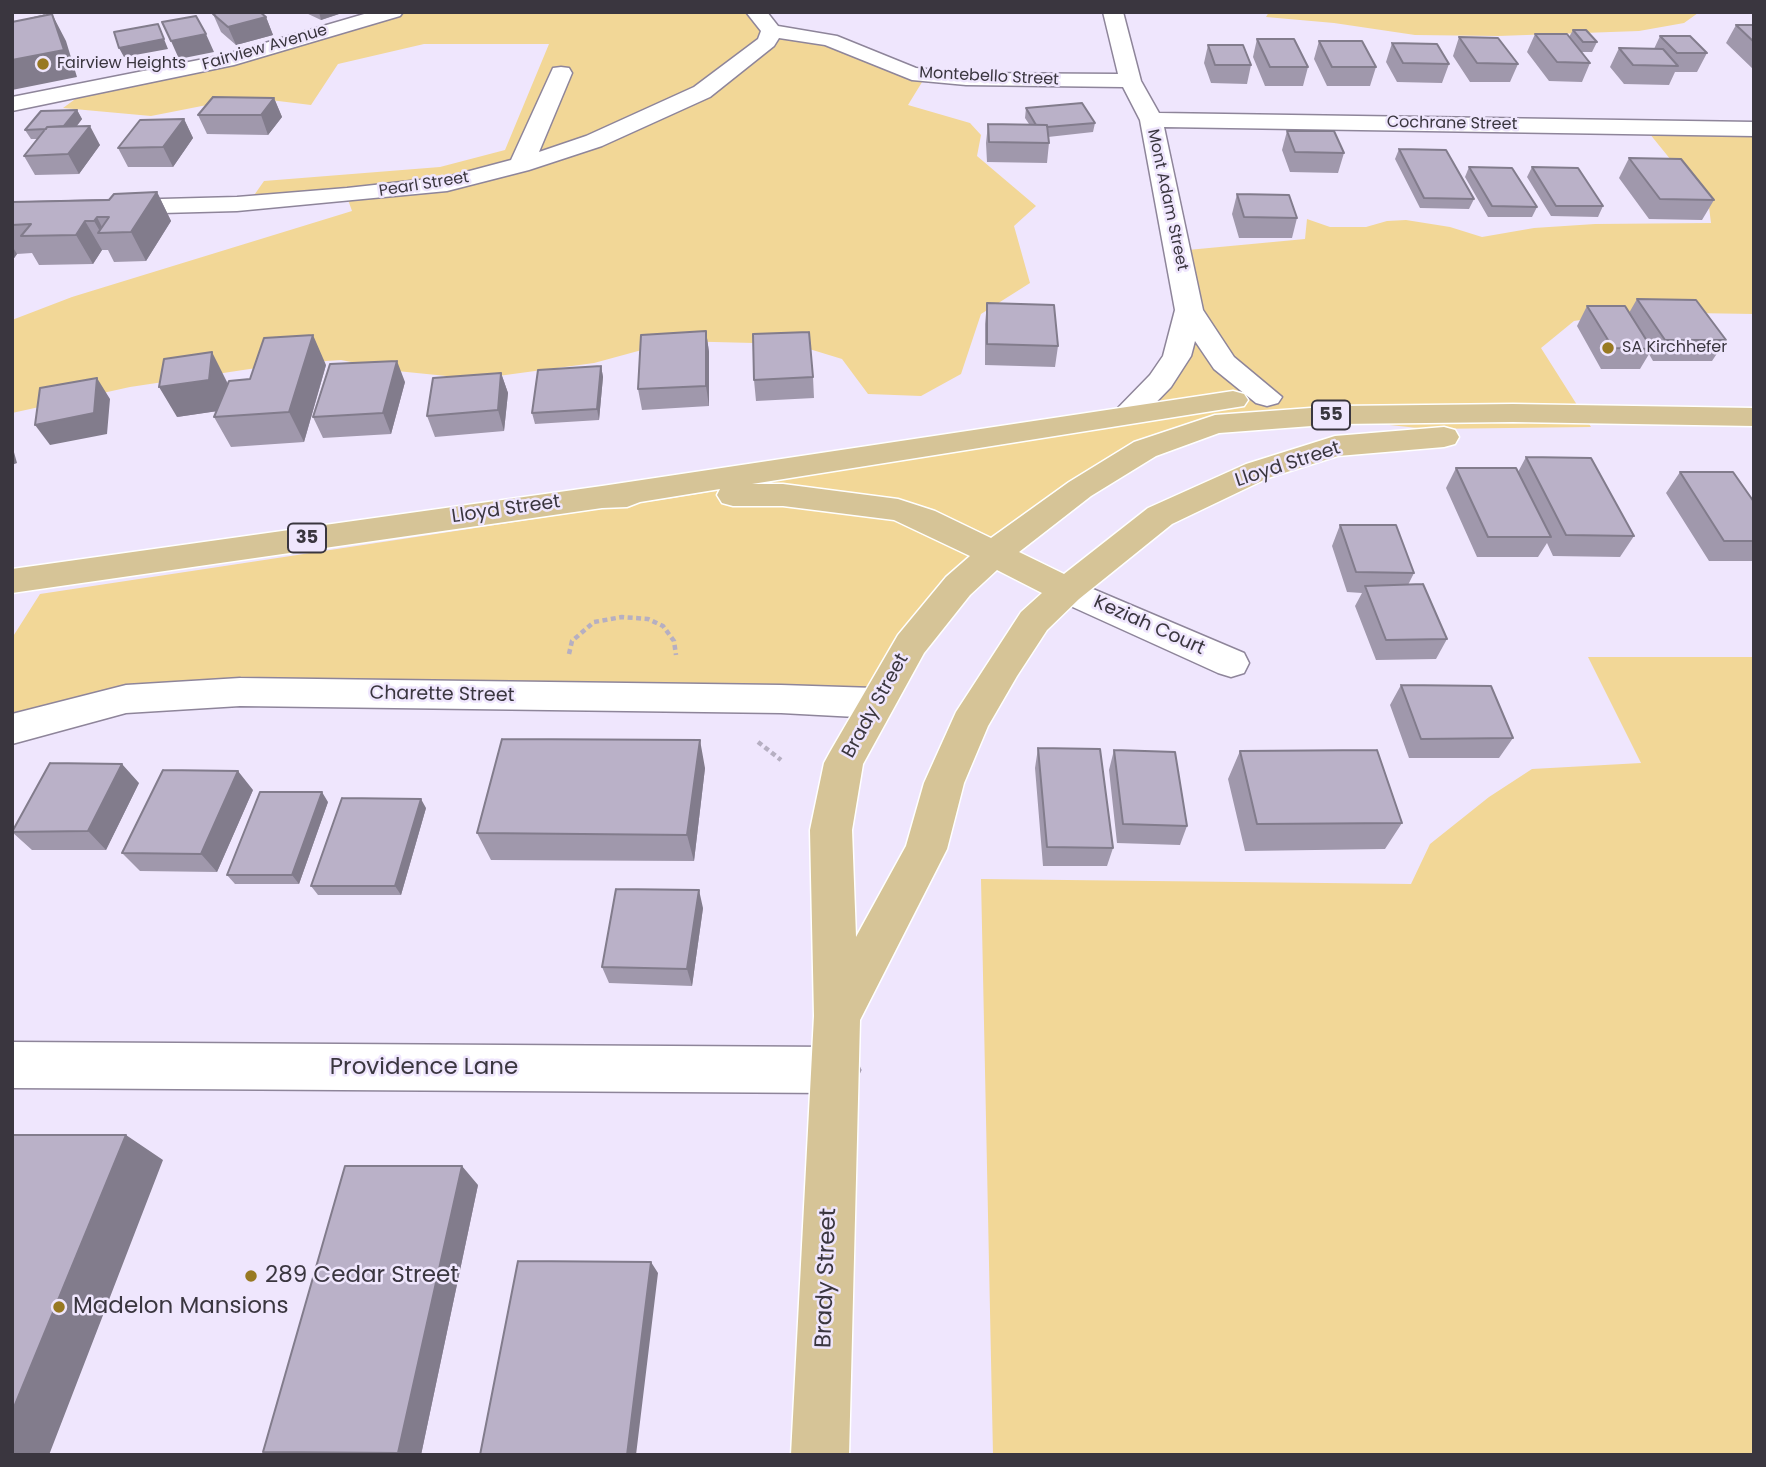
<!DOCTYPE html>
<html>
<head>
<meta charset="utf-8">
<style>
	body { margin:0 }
	#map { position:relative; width:1766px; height:1467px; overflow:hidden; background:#efe6fd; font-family:Poppins,sans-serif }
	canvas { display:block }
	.frame { position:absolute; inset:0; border:14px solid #3a363f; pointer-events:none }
</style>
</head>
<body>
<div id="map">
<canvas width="1766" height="1467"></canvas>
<div class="frame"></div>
</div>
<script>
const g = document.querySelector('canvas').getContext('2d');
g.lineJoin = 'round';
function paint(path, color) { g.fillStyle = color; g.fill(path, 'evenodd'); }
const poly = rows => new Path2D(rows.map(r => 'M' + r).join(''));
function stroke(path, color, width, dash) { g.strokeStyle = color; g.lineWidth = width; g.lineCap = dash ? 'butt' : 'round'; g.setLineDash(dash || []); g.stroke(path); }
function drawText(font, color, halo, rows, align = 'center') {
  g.font = font + ' Poppins,sans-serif'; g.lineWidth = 5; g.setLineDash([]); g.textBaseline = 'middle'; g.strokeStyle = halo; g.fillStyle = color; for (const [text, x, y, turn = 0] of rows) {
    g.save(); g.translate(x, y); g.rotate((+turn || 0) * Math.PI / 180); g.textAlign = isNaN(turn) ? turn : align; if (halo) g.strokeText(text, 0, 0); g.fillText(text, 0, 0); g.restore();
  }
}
const green = poly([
	[389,12,760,12,773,30,815,35,927,74,908,105,970,123,981,135,977,156,1036,206,1014,226,1030,283,981,314,961,374,921,396,868,394,842,359,793,344,675,341,594,363,476,379,397,371,341,360,283,364,130,387,12,413,12,320,72,297,352,211,346,194,250,201,264,181,440,167,505,150,549,44,424,44,338,64,311,105,270,100,207,105,151,116,63,108,89,89,226,60],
	[1269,12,1698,12,1698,13,1684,23,1639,31,1498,36,1415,35,1334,23,1266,17],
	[1645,128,1754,130,1754,314,1631,312,1574,321,1541,348,1591,427,1427,429,1324,418,1221,432,1145,454,993,549,870,705,240,695,12,731,12,638,40,594,673,498,1120,424,1180,337,1177,251,1305,239,1307,219,1330,227,1366,227,1387,221,1406,220,1450,227,1482,237,1534,228,1595,224,1711,223,1709,207],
	[1588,657,1754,657,1754,1455,993,1455,981,879,1411,884,1430,844,1489,797,1532,769,1641,763]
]);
const pathFar1 = poly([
	[30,19,56,12]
]);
const path = poly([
	[569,654,572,641,594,622,622,617,648,619,663,626,674,641,676,655],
	[758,742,781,760]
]);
const minor = poly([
	[371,12,403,12,400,16,234,65,12,111,12,97,224,55,371,12],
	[746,12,767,12,778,26,837,36,916,68,966,73,1118,74,1103,12,1123,12,1141,81,1159,113,1754,122,1754,136,1164,127,1203,310,1234,357,1282,397,1278,403,1267,406,1256,403,1214,369,1195,341,1191,356,1171,387,1137,422,1126,424,1115,422,1111,415,1150,375,1163,356,1175,310,1140,120,1123,87,966,85,912,80,825,45,779,38,774,46,710,97,602,146,529,170,447,191,237,211,12,217,12,203,237,197,347,188,447,177,511,160,553,68,561,67,569,68,572,73,539,152,586,136,694,87,758,39,761,31,746,12],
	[1067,578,1244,653,1249,663,1244,673,1231,677,1218,673,1055,599,1050,590,1055,581,1067,578],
	[240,678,781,685,875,688,888,693,894,703,888,713,875,718,781,713,240,706,126,713,12,744,12,714,126,685,240,678],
	[12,1042,836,1047,853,1054,860,1070,853,1086,836,1093,12,1088,12,1042]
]);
const major = poly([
	[1233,391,1244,394,1248,400,1244,406,752,484,783,484,898,499,935,511,991,538,1069,482,1134,442,1215,415,1338,406,1513,404,1754,408,1754,426,1513,422,1338,424,1219,433,1156,456,1091,496,1019,552,1064,574,1148,508,1246,464,1335,436,1444,427,1455,430,1459,437,1455,444,1444,447,1338,456,1268,478,1172,524,1079,599,1047,630,1017,676,988,726,964,783,947,849,860,1020,849,1455,791,1455,814,1016,810,830,824,763,830,752,898,635,946,577,970,556,894,520,783,506,733,506,722,503,717,495,720,489,640,502,627,507,602,508,12,593,12,569,602,486,1233,391],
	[997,570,1042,593,1021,612,956,712,924,783,906,846,856,937,852,830,863,764,924,653,970,595,997,570]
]);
const wall = poly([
	[304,12,345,12,321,20],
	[213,14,266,17,273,35,236,45,221,32],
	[1736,25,1754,25,1754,70,1726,43],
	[1573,30,1597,42,1592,52,1581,52,1590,63,1582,82,1549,81,1527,52,1535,34,1569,37],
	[1660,36,1707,53,1697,72,1675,72,1669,85,1624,84,1610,67,1619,48,1654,49],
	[1459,37,1518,64,1510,82,1470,82,1453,56],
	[1257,39,1308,67,1303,86,1265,86,1253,57],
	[1319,41,1376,67,1370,86,1327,86,1314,59],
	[1392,43,1449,64,1442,83,1397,82,1386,62],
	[1208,45,1251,65,1247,84,1211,83,1204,63],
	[274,98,282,117,268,135,207,134,198,115],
	[1026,108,1095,123,1093,132,1048,137,1049,143,1047,163,987,162,986,143,988,124,1029,124,1025,118],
	[77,110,82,119,77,126,100,145,79,174,35,175,24,156,37,139,31,139,25,130],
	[184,119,193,138,173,167,128,167,118,148],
	[1287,131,1344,153,1338,173,1290,172,1282,150],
	[1399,149,1474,199,1469,209,1420,208,1395,159],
	[1629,158,1714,200,1702,220,1649,219,1619,178],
	[1469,167,1537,207,1532,217,1488,217,1465,177],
	[1532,167,1603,206,1598,217,1551,216,1527,177],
	[157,192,171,221,146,261,114,262,108,250,102,250,93,264,39,265,32,253,17,254,12,261,12,202,109,200],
	[1237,194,1297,218,1292,238,1239,238,1232,214],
	[1637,299,1726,340,1712,361,1653,361,1649,354,1640,369,1601,369,1577,326,1587,306,1629,313],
	[987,303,1058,346,1055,367,985,365,985,324],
	[706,331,709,352,709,406,642,410,638,389],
	[326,365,304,442,231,447,214,417,217,411,177,417,227,382,227,386],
	[601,366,603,377,599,420,535,424,532,413],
	[501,373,508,393,504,431,435,437,427,416],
	[813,377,814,398,756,401,754,380],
	[405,382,391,434,323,438,313,417],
	[1526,457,1634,536,1620,557,1553,556,1547,543,1538,557,1477,557,1446,488,1456,468,1518,472],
	[1680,472,1754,502,1754,561,1709,561,1666,493],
	[1340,525,1414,573,1408,585,1447,639,1436,659,1376,660,1355,606,1362,593,1347,592,1332,546],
	[1401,685,1513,738,1499,758,1409,758,1390,705],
	[1038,748,1113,848,1107,866,1043,866,1035,768],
	[1114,750,1187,826,1180,845,1117,843,1109,770],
	[1240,751,1402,823,1385,849,1245,851,1228,779],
	[705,768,694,861,491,860,477,833],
	[139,783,106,850,32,850,12,832],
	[253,790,217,872,140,871,122,853],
	[328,802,299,884,235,884,227,875],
	[426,808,401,895,318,895,311,886],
	[703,908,692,986,609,983,602,967],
	[478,1185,421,1455,272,1455,263,1452]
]);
const shadedWall = poly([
	[319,12,345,12,321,20],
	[52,14,66,41,77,77,12,90,12,60],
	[266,17,273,35,236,45,228,27],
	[158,24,168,49,124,57,119,48],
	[206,34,214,52,179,59,171,41],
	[274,98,282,117,268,135,261,115],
	[77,110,82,119,67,138,62,129],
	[184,119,193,138,173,167,163,147],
	[90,126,100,145,79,174,68,154],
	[157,192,171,221,146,261,131,232],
	[97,217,105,233,101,233,94,221],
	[85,221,102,250,93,264,76,235],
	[12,246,17,254,12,261],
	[706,331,709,352,709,406,706,386],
	[313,335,326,365,304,442,289,412],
	[212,352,227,382,225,410,177,417,159,387],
	[397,361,405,382,391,434,383,413],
	[601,366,603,377,599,420,597,409],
	[501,373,508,393,504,431,498,410],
	[97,378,110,399,107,434,50,445,35,425],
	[12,445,17,463,12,465],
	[700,740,705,768,694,861,687,835],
	[122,764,139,783,106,850,88,831],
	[238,771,253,790,217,872,201,854],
	[322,792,328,802,299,884,292,875],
	[421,799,426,808,401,895,395,886],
	[699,890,703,908,692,986,687,969],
	[126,1135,163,1160,49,1455,12,1455,12,1412],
	[462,1166,478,1185,421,1455,402,1455,398,1453],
	[651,1262,658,1273,636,1455,627,1455]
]);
const building = poly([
	[220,12,260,12,266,17,228,27,213,14,220,12],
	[52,14,64,50,12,60,12,22,52,14],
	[196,16,206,34,171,41,162,22,196,16],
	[158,24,164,39,119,48,114,32,158,24],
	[1736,25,1754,25,1754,42,1736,25],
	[1573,30,1586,30,1597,42,1583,42,1573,30],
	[1535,34,1567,34,1590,63,1557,62,1535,34],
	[1660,36,1690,36,1707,53,1677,53,1660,36],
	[1459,37,1498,38,1518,64,1477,63,1459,37],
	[1257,39,1294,39,1308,67,1270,67,1257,39],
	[1319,41,1362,41,1376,67,1332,67,1319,41],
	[1392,43,1437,44,1449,64,1403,63,1392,43],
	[1208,45,1243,45,1251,65,1215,65,1208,45],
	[1619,48,1663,49,1678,66,1633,65,1619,48],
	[213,97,274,98,261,115,198,115,213,97],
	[1082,103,1095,123,1047,127,1047,125,1036,125,1026,108,1082,103],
	[77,110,64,126,47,127,46,129,25,130,41,111,77,110],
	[184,119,163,147,118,148,140,120,184,119],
	[988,124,1047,125,1049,143,989,142,988,124],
	[90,126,68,154,24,156,47,127,90,126],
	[1287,131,1334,131,1344,153,1295,152,1287,131],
	[1399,149,1446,150,1474,199,1424,198,1399,149],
	[1629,158,1681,159,1714,200,1660,199,1629,158],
	[1469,167,1512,168,1537,207,1492,206,1469,167],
	[1532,167,1578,168,1603,206,1556,206,1532,167],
	[157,192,131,232,98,233,109,217,97,217,94,221,85,221,76,235,21,236,31,224,12,225,12,202,109,200,114,194,157,192],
	[1237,194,1289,195,1297,218,1244,217,1237,194],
	[1637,299,1696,300,1726,340,1665,340,1637,299],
	[987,303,1054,305,1058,346,987,344,987,303],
	[1587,306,1625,306,1652,349,1613,348,1587,306],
	[706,331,706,386,638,389,641,335,706,331],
	[809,332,813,377,754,380,753,334,809,332],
	[313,335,289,412,214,417,229,381,250,379,264,338,313,335],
	[212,352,209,380,159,387,164,359,212,352],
	[397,361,383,413,313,417,330,364,397,361],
	[601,366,597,409,532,413,538,370,601,366],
	[501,373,498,410,427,416,433,378,501,373],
	[97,378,94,413,35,425,40,388,97,378],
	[1526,457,1591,458,1634,536,1566,535,1526,457],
	[1456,468,1516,468,1551,537,1488,537,1456,468],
	[1680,472,1733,472,1754,502,1754,541,1724,541,1680,472],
	[1340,525,1396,525,1414,573,1356,572,1340,525],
	[1423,584,1447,639,1386,640,1365,586,1423,584],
	[1401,685,1491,686,1513,738,1421,739,1401,685],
	[502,739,700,740,687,835,477,833,502,739],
	[1038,748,1100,749,1113,848,1047,847,1038,748],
	[1114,750,1175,752,1187,826,1123,824,1114,750],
	[1377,750,1402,823,1257,824,1240,751,1377,750],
	[50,763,122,764,88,831,12,832,50,763],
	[163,770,238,771,201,854,122,853,163,770],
	[260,792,322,792,292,875,227,875,260,792],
	[342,798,421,799,395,886,311,886,342,798],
	[616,889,699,890,687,969,602,967,616,889],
	[12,1135,126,1135,12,1412,12,1135],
	[345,1166,462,1166,398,1453,263,1452,345,1166],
	[518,1261,651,1262,627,1455,480,1455,518,1261]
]);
const markers = [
	[43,64,7,"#987922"],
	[1608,348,7,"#987922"],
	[251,1276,7,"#987922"],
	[59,1307,7,"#987922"]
];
const farStreetnames = [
	["Fairview Avenue",265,48,-16],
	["Montebello Street",989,77,3],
	["Cochrane Street",1452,124,1],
	["Pearl Street",424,185,-9],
	["Mont Adam Street",1167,200,78]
];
const farPoinames = [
	["Fairview Heights",57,64],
	["SA Kirchhefer",1622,348]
];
const shields = [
	[1331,415,38],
	[307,538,38]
];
const shieldNames = [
	["55",1331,415],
	["35",307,538]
];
const streetNames = [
	["Lloyd Street",1288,465,-18],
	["Lloyd Street",506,510,-8],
	["Keziah Court",1149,626,24],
	["Charette Street",442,695,1],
	["Brady Street",876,706,-61]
];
const nearStreetnames = [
	["Providence Lane",424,1068],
	["Brady Street",827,1278,-88]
];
const nearPoinames = [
	["289 Cedar Street",265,1276],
	["Madelon Mansions",73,1307]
];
paint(green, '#f2d797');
stroke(minor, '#8e859a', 3);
stroke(major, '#fff', 3);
stroke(pathFar1, '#b6afc2', 2.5, [2.5, 2]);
stroke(path, '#b6afc2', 4.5, [5, 3.5]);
paint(minor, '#fff');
paint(major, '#d6c497');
paint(wall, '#a098ac');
paint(shadedWall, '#827c8c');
paint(building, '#bab1c8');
stroke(building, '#827c8c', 2);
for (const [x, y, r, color] of markers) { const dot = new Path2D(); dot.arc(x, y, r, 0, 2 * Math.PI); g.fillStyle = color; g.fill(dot); stroke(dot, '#efe6fd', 2.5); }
drawText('16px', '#3a363f', '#efe6fd', farStreetnames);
drawText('16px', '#3a363f', '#efe6fd', farPoinames, 'left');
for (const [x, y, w] of shields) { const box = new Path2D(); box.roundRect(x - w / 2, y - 14.5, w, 29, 5); g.fillStyle = '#efe6fd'; g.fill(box); stroke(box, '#3a363f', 2); }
drawText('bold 18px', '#3a363f', null, shieldNames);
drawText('19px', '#3a363f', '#efe6fd', streetNames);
drawText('23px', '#3a363f', '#efe6fd', nearStreetnames);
drawText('23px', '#3a363f', '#efe6fd', nearPoinames, 'left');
</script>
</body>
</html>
